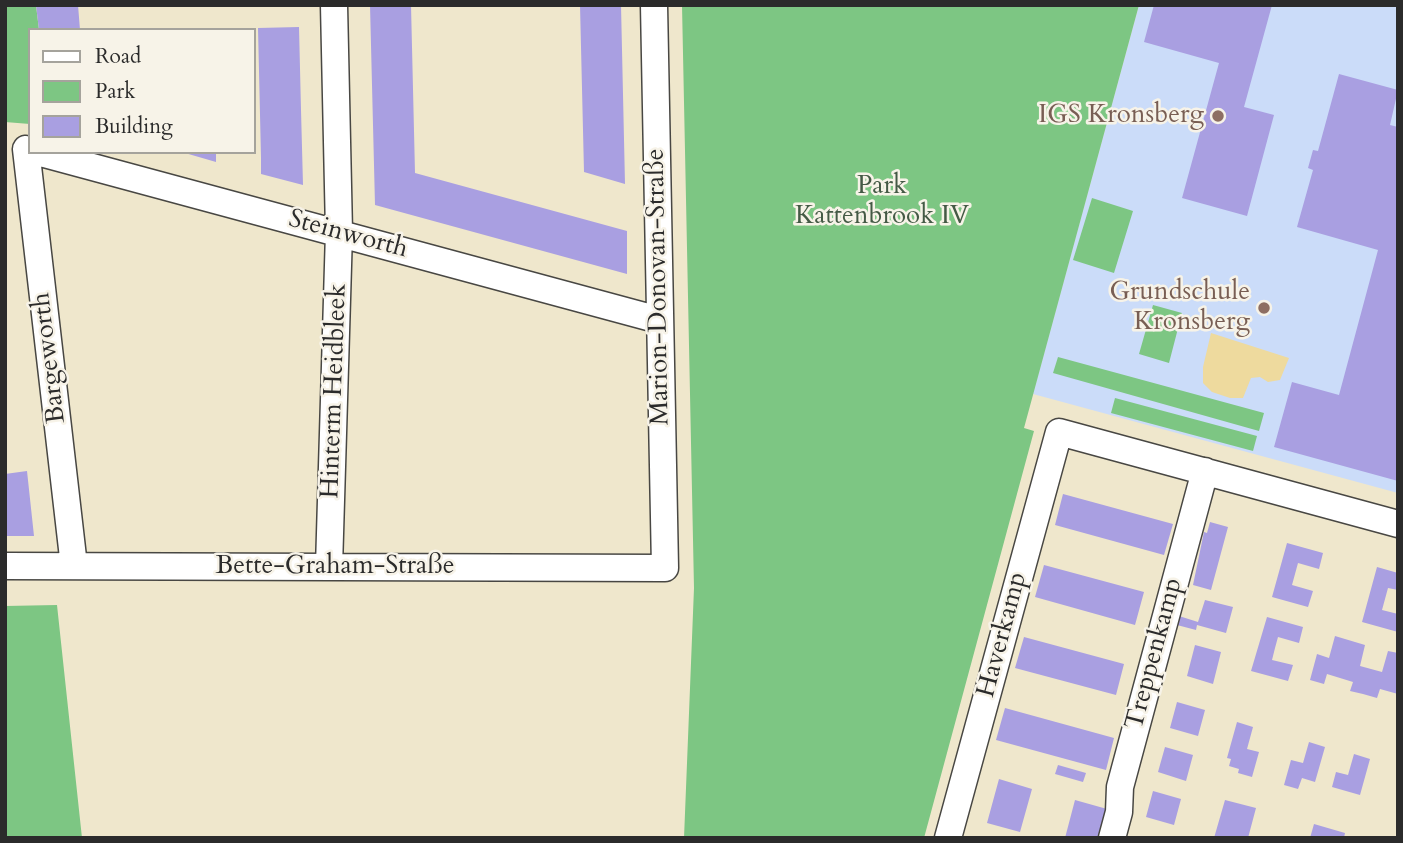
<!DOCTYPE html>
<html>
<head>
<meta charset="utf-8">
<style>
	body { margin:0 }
	#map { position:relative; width:1403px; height:843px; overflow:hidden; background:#efe7cc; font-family:Cardo,serif }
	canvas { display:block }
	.frame { position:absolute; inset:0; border:7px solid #2b2b2b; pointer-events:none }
	.legend { position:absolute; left:28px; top:28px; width:228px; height:126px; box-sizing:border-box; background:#f7f3e8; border:2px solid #a5a39c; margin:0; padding:9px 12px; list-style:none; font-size:21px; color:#2b2b2b }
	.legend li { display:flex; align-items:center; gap:14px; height:35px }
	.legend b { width:35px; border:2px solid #a5a39c }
</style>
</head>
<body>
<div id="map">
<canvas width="1403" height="843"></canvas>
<div class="frame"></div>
<ul class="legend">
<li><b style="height:9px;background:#fff"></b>Road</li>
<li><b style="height:19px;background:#7dc683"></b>Park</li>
<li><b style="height:19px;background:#a99fe1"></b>Building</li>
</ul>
</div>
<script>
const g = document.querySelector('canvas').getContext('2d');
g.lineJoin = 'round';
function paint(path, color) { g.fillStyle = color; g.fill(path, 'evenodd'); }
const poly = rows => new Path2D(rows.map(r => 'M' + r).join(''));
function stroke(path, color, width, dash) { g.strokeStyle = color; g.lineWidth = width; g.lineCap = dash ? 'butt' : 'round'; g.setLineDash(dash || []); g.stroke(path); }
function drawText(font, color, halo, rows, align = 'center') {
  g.font = font + ' Cardo,serif'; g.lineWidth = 5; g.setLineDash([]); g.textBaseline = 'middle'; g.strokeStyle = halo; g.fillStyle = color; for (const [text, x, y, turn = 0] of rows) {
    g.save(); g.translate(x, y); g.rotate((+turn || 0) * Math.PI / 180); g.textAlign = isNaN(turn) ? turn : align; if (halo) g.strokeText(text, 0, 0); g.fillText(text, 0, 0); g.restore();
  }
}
const built = poly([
	[1139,5,1398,5,1398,493,1033,394]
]);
const green = poly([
	[5,5,36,5,39,30,30,30,30,124,5,122],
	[682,5,1139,5,1024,428,1034,431,924,838,684,838,694,588],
	[1092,198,1133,211,1114,273,1073,260],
	[1153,305,1182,313,1169,363,1139,354],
	[1058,357,1264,413,1259,431,1053,373],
	[1115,398,1257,436,1253,451,1111,413],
	[57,605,82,838,5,838,5,606]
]);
const sand = poly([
	[1211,333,1289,358,1280,380,1268,382,1260,377,1251,378,1243,398,1230,398,1212,392,1203,383,1203,367]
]);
const building = poly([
	[36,5,78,5,80,30,39,30],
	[370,5,411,5,415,173,627,231,627,274,375,205],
	[580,5,621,5,625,184,584,172],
	[1154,5,1272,5,1244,107,1274,115,1247,216,1182,198,1219,63,1144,42],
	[299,27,301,110,303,185,261,174,261,158,258,28],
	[1339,74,1398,90,1390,125,1398,127,1398,481,1274,447,1292,382,1339,395,1378,250,1297,227,1313,170,1308,168,1313,150,1318,151],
	[185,152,216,152,216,162,185,153],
	[27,471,34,536,5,536,5,474],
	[1063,494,1173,524,1164,555,1055,525],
	[1210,522,1228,527,1211,590,1193,585,1204,532,1207,533],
	[1287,543,1323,553,1319,569,1298,563,1292,585,1313,591,1308,607,1272,597],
	[1044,565,1144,592,1135,625,1035,597],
	[1377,567,1398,573,1398,590,1388,588,1382,610,1398,614,1398,632,1362,622],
	[1205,600,1233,607,1226,633,1197,625,1196,630,1177,625,1179,616,1198,622],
	[1267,617,1303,627,1299,643,1278,637,1275,648,1272,660,1293,665,1288,681,1251,671],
	[1335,636,1365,645,1360,666,1382,672,1388,651,1398,653,1398,694,1380,689,1377,698,1363,694,1350,691,1353,682,1327,674,1324,684,1310,680,1317,654,1329,658],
	[1024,637,1124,664,1116,695,1015,668],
	[1195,645,1221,652,1213,684,1187,676],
	[1177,702,1205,710,1198,736,1170,728],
	[1005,708,1114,738,1106,770,996,740],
	[1237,722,1253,727,1247,749,1259,752,1252,777,1238,773,1239,769,1229,766,1231,759,1227,758],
	[1309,742,1325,747,1315,782,1302,778,1298,789,1284,785,1291,760,1303,763],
	[1165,747,1193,755,1186,781,1158,772],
	[1354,754,1370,759,1360,795,1332,787,1336,772,1348,775],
	[1058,765,1086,773,1083,782,1055,774],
	[999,779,1032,789,1020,832,987,823],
	[1153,791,1181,799,1174,825,1146,817],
	[1075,800,1107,809,1099,838,1065,838],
	[1225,800,1256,808,1248,838,1214,838],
	[1314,824,1345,833,1344,838,1310,838]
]);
const minor = poly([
	[26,149,74,566],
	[37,152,659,320],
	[5,566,665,568,654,5],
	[329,567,339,232,334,5],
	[948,838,1059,432,1398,524],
	[1112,838,1119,812,1120,787,1205,471]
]);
const markers = [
	[1218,116,7,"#8d6e63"],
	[1264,308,7,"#8d6e63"]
];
const educationNames = [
	["IGS Kronsberg",1204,116],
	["Grundschule",1250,293],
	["Kronsberg",1250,323]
];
const parkNames = [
	["Park",882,187],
	["Kattenbrook IV",882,217]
];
const streetNames = [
	["Steinworth",348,235,15],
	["Marion-Donovan-Straße",659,287,-91],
	["Bargeworth",50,358,-97],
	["Hinterm Heidbleek",335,391,-88],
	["Bette-Graham-Straße",335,567],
	["Haverkamp",1003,635,-75],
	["Treppenkamp",1155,654,-75]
];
paint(built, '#cbdcf9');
paint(green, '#7dc683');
paint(sand, '#eeda9e');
paint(building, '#a99fe1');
stroke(minor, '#484743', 29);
stroke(minor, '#fff', 26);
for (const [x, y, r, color] of markers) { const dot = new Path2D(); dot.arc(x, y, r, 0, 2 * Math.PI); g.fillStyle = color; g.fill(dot); stroke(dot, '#f7f3e8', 2.5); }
drawText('26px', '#785e54', '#f7f3e8', educationNames, 'right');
drawText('26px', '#445a45', '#f7f3e8', parkNames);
drawText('26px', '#2b2b2b', '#f7f3e8', streetNames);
</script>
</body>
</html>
